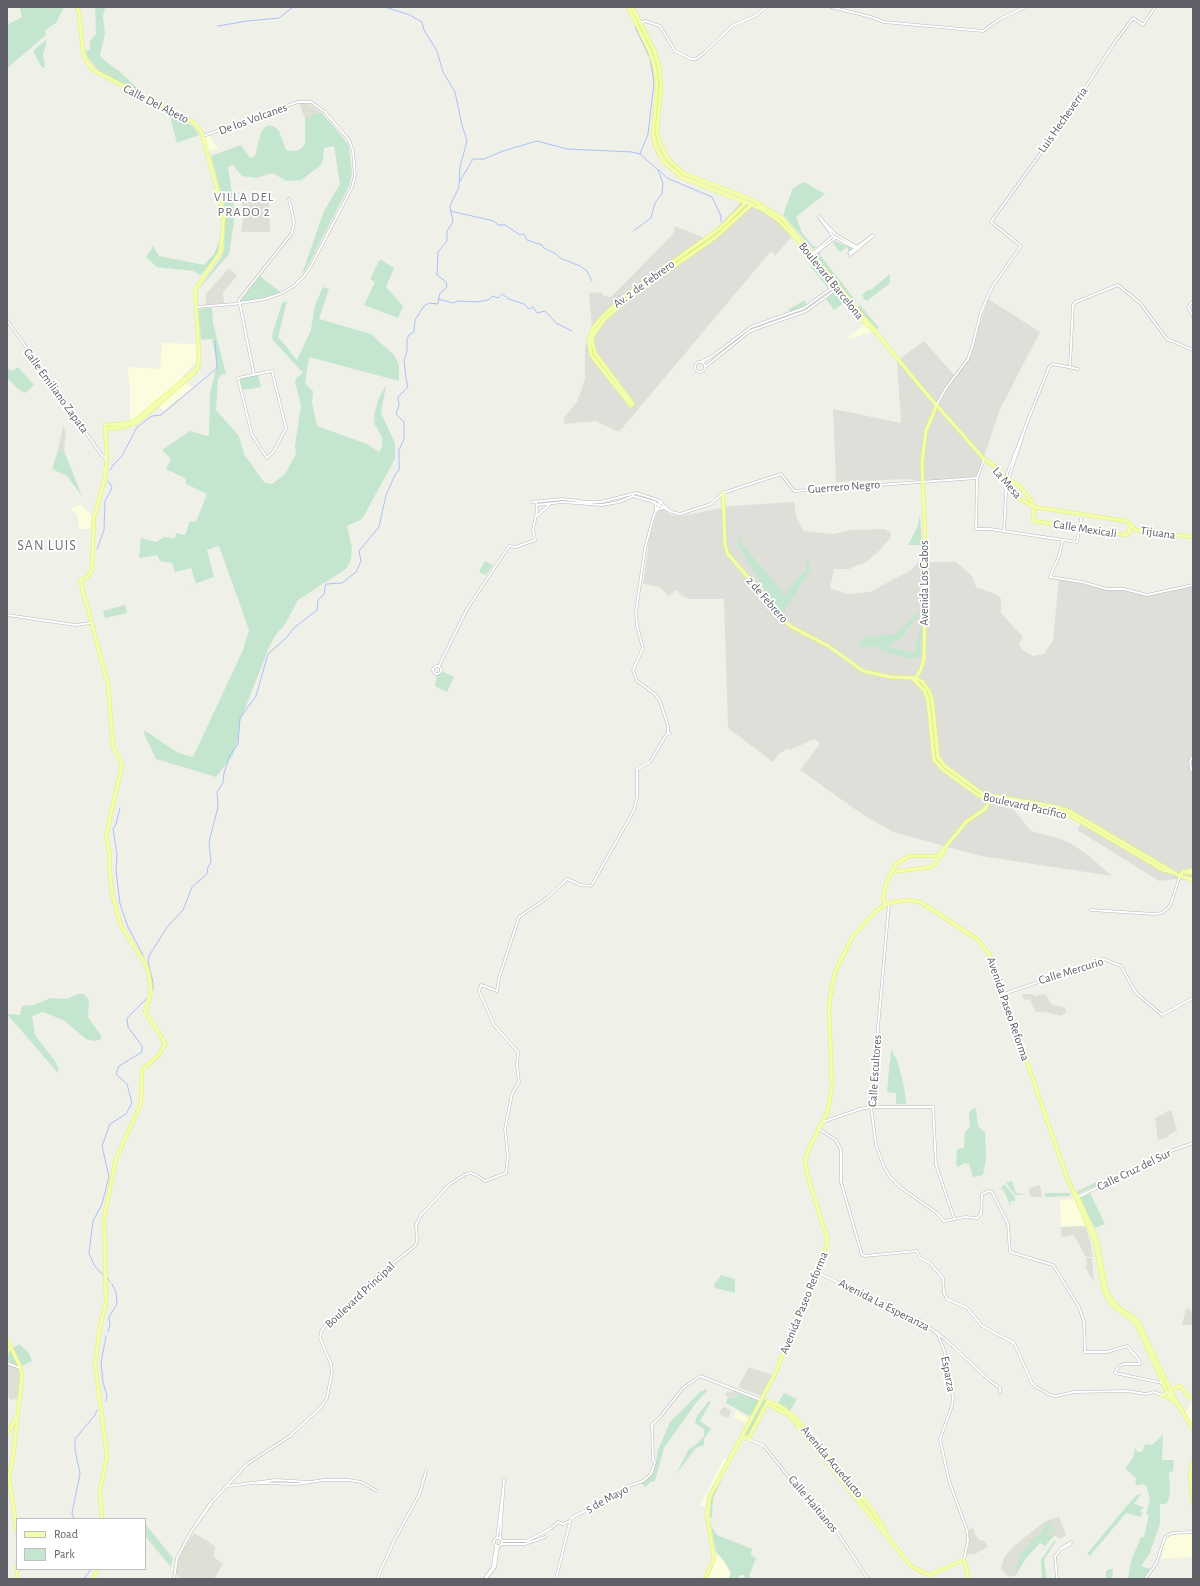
<!DOCTYPE html>
<html>
<head>
<meta charset="utf-8">
<style>
	body { margin:0 }
	#map { position:relative; width:1200px; height:1586px; overflow:hidden; background:#eff0e7; font-family:"Alegreya Sans",sans-serif }
	canvas { display:block }
	.frame { position:absolute; inset:0; border:8px solid #5e5f67; pointer-events:none }
	.legend { position:absolute; left:16px; top:1518px; width:130px; height:52px; box-sizing:border-box; background:#fff; border:1px solid #bfbfc2; margin:0; padding:5px 7px; list-style:none; font-size:12px; color:#5e5f67 }
	.legend li { display:flex; align-items:center; gap:8px; height:20px }
	.legend b { width:20px; border:1px solid #bfbfc2 }
</style>
</head>
<body>
<div id="map">
<canvas width="1200" height="1586"></canvas>
<div class="frame"></div>
<ul class="legend">
<li><b style="height:5px;background:#f1fdaf"></b>Road</li>
<li><b style="height:11px;background:#c4e6cf"></b>Park</li>
</ul>
</div>
<script>
const g = document.querySelector('canvas').getContext('2d');
g.lineJoin = 'round';
function paint(path, color) { g.fillStyle = color; g.fill(path, 'evenodd'); }
const poly = rows => new Path2D(rows.map(r => 'M' + r).join(''));
function stroke(path, color, width, dash) { g.strokeStyle = color; g.lineWidth = width; g.lineCap = dash ? 'butt' : 'round'; g.setLineDash(dash || []); g.stroke(path); }
function drawText(font, color, halo, rows, align = 'center') {
  g.font = font + ' "Alegreya Sans",sans-serif'; g.lineWidth = 3.5; g.setLineDash([]); g.textBaseline = 'middle'; g.strokeStyle = halo; g.fillStyle = color; for (const [text, x, y, turn = 0] of rows) {
    g.save(); g.translate(x, y); g.rotate((+turn || 0) * Math.PI / 180); g.textAlign = isNaN(turn) ? turn : align; if (halo) g.strokeText(text, 0, 0); g.fillText(text, 0, 0); g.restore();
  }
}
const commercial = poly([
	[210,136,218,149,209,152,204,137],
	[865,324,871,332,845,340],
	[162,343,196,344,196,362,182,377,192,388,163,411,155,402,138,417,130,420,130,387,127,367,160,369],
	[81,504,92,516,90,529,79,529,78,517,71,508],
	[1074,1199,1086,1226,1061,1227,1060,1200],
	[1193,1400,1193,1421,1190,1422,1185,1413],
	[736,1411,751,1420,749,1425,733,1417],
	[724,1458,727,1460,707,1495,705,1507,700,1505],
	[1193,1533,1193,1557,1161,1559,1165,1541,1169,1536],
	[716,1552,724,1561,731,1573,728,1579,708,1579,715,1563]
]);
const industrial = poly([
	[742,201,771,214,793,235,775,256,771,251,619,432,596,421,564,424,564,418,577,402,585,380,585,346,590,340,592,331,589,293,601,292,604,296,611,297,673,234,675,226,707,239],
	[988,299,1040,332,1000,409,977,478,921,481,907,479,836,482,833,409,901,423,897,361,924,341,954,375,970,354],
	[794,502,796,516,803,531,832,534,852,530,885,529,891,533,890,538,879,551,866,562,849,569,834,569,830,588,847,594,870,592,911,570,918,562,956,562,972,576,976,587,998,595,1001,599,1001,613,1023,637,1019,643,1021,649,1033,656,1044,654,1053,640,1059,578,1084,583,1107,590,1122,588,1147,596,1193,586,1193,881,1178,879,1159,881,1077,830,1081,824,1070,817,1038,809,1010,805,1031,831,1058,838,1072,844,1089,856,1112,876,981,856,893,832,862,814,800,770,820,744,815,739,789,750,788,748,779,754,773,762,728,728,724,599,689,599,681,595,676,590,668,596,660,587,643,584,649,540,656,516,660,509,664,509,671,515,682,516,731,506],
	[736,1391,738,1393,736,1398,725,1396,727,1392]
]);
const education = poly([
	[303,102,313,106,321,112,305,118,299,103],
	[242,202,269,202,270,232,241,232,243,217],
	[229,268,237,276,223,292,224,303,206,305,206,294],
	[63,426,66,431,64,451,58,450],
	[1022,994,1034,994,1034,996,1046,994,1051,1004,1065,1008,1066,1012,1062,1016,1045,1012,1036,1012,1029,999,1024,1000],
	[1169,1111,1171,1111,1172,1113,1177,1131,1170,1134,1168,1137,1158,1140,1155,1118],
	[1040,1185,1042,1197,1030,1197,1029,1188],
	[1085,1226,1090,1240,1093,1257,1086,1257,1074,1235,1061,1237,1061,1227],
	[1085,1258,1092,1258,1094,1282,1085,1267,1087,1263],
	[1186,1309,1190,1309,1193,1314,1193,1325,1182,1325],
	[8,1364,19,1368,21,1376,19,1398,10,1400,7,1393],
	[749,1367,772,1375,761,1396,738,1387],
	[725,1407,731,1411,728,1418,719,1414,722,1408],
	[1059,1516,1066,1535,1061,1539,1055,1536,1040,1543,1026,1558,1016,1575,1009,1577,1001,1569,1004,1557,1014,1546,1044,1522],
	[973,1527,976,1536,980,1541,984,1540,988,1547,975,1554,966,1555,969,1544,969,1530],
	[194,1533,215,1546,214,1557,223,1564,214,1579,181,1579,175,1573,178,1557]
]);
const green = poly([
	[20,7,64,7,56,23,45,30,46,35,7,68,7,25,22,17],
	[95,7,105,8,103,16,105,34,100,55,104,60,120,72,147,97,98,70,88,58,85,51,90,50,90,41,96,34],
	[46,40,46,45,43,54,45,67,42,68,33,51],
	[321,112,341,135,349,146,352,172,350,184,306,270,302,274,324,211,340,184,334,146,324,148,323,160,320,166,301,180,286,181,273,173,256,178,242,176,233,165,228,167,235,215,229,254,198,290,220,259,224,250,225,209,211,156,241,145,250,158,255,156,261,132,265,127,270,125,275,127,279,131,286,150,296,151,302,148,305,143,305,118],
	[169,113,193,126,199,135,177,143],
	[804,182,825,194,796,217,802,233,813,246,817,247,813,249,783,215,793,188],
	[219,241,218,253,201,275,193,271,157,267,146,257,153,246,159,256,204,265,214,254],
	[835,241,852,248,851,250,849,252,847,247,840,252,833,243],
	[820,252,820,255,856,301,854,303,817,257,817,254],
	[380,259,394,268,386,287,403,306,398,318,364,305,375,282,370,279],
	[813,264,816,265,830,283,827,290,827,287,810,266],
	[890,274,890,283,867,301,865,300,862,295,869,289,871,290],
	[260,276,282,293,240,303,242,299],
	[323,287,329,289,319,319,371,334,394,355,399,365,399,381,309,357,305,383,313,391,312,402,317,426,367,444,379,452,382,447,382,437,375,425,374,415,378,400,386,385,381,413,395,443,395,459,362,519,347,526,352,548,351,559,346,569,298,600,284,626,276,634,269,647,239,724,238,741,233,755,216,777,156,759,145,736,144,730,178,753,193,757,243,650,249,630,219,546,207,550,214,577,186,587,196,583,191,568,175,572,172,563,160,561,157,555,139,558,141,538,156,542,164,537,175,538,176,533,185,535,190,521,196,522,207,494,186,484,185,478,166,469,171,459,162,450,190,431,207,436,209,434,210,393,217,365,212,339,201,340,198,309,212,308,213,323,226,374,221,375,218,379,216,410,239,436,244,454,261,478,265,483,272,484,285,474,296,454,295,446,301,405,295,382,296,378,303,373,272,339,273,332,282,303,287,301,278,338,281,340,297,360,311,330,315,305],
	[834,293,838,293,845,302,834,310,826,299],
	[805,300,806,305,792,312,789,311,789,309],
	[860,305,879,328,877,329,857,308],
	[7,361,8,369,12,371,18,367,34,385,25,393,17,388,7,378],
	[258,375,261,387,242,390,240,379],
	[58,450,64,451,82,496,67,476,52,469],
	[920,515,922,547,920,547,919,545,908,545,917,528],
	[740,530,742,544,782,590,784,597,786,592,807,568,803,554,809,563,810,570,784,612,781,612,773,604,738,546],
	[485,561,493,565,486,575,479,572],
	[125,605,127,613,105,618,103,611],
	[920,611,922,616,919,615,900,639,890,643,889,647,914,653,922,621,920,657,906,658,881,651,879,647,857,647,865,637,895,634],
	[441,671,454,677,447,692,435,686,437,674],
	[78,994,84,994,89,1000,88,1017,102,1037,99,1040,93,1041,86,1039,65,1021,53,1016,43,1012,32,1016,35,1035,55,1061,58,1068,58,1073,7,1014,20,1015,22,1006,34,1005,51,998,67,999],
	[891,1050,897,1060,904,1087,906,1104,896,1104,896,1093,887,1092],
	[976,1108,978,1126,985,1132,986,1159,983,1175,973,1177,969,1164,965,1163,958,1167,956,1164,957,1149,964,1148,965,1132,970,1127,969,1113,972,1109],
	[1101,1180,1103,1183,1078,1194,1078,1191],
	[1012,1181,1016,1193,1027,1195,1015,1195,1006,1183],
	[1003,1185,1005,1185,1015,1197,1015,1201,1011,1201,1010,1205,1004,1191,1001,1189],
	[1045,1193,1069,1193,1071,1196,1045,1197],
	[1090,1193,1105,1224,1095,1228,1080,1198],
	[721,1275,735,1279,735,1293,715,1288,714,1285],
	[19,1344,29,1353,32,1361,20,1367,7,1362,7,1352],
	[705,1390,708,1390,698,1400,664,1448,655,1481,650,1482,646,1487,640,1483,647,1480,654,1472,658,1450,670,1422,701,1391],
	[738,1393,759,1401,751,1417,726,1403,728,1397,736,1398],
	[784,1393,797,1399,790,1411,778,1403],
	[764,1399,767,1401,748,1436,745,1435],
	[709,1401,711,1402,700,1421,711,1429,704,1439,704,1445,696,1448,676,1474,689,1449,698,1443,704,1436,704,1429,695,1423,697,1416],
	[1163,1435,1162,1460,1174,1460,1173,1471,1169,1473,1170,1492,1168,1501,1166,1504,1160,1504,1160,1524,1149,1555,1141,1566,1150,1569,1143,1579,1128,1579,1131,1561,1141,1537,1144,1537,1149,1515,1146,1515,1150,1499,1146,1486,1143,1484,1136,1485,1135,1482,1137,1479,1125,1468,1133,1458,1135,1448,1137,1452,1142,1452,1145,1444,1152,1445],
	[723,1477,713,1498,712,1517,710,1517,711,1498],
	[1141,1494,1134,1504,1144,1507,1140,1511,1142,1513,1141,1517,1126,1513,1090,1556,1087,1554,1130,1502,1137,1495],
	[1051,1521,1050,1529,1047,1534,1050,1536,1053,1532,1051,1525,1056,1530,1052,1535,1053,1537,1045,1546,1040,1543,1026,1558,1015,1575,1020,1555,1031,1544,1029,1541,1039,1535,1047,1523],
	[145,1524,173,1558,171,1567,145,1536],
	[711,1526,717,1535,752,1549,751,1555,756,1558,749,1576,752,1579,744,1579,744,1575,740,1575,738,1579,728,1579,731,1573,724,1561,716,1552],
	[1054,1541,1056,1541,1044,1560,1047,1579,1042,1579,1041,1560],
	[1109,1569,1113,1569,1112,1579,1106,1579,1106,1571]
]);
const stream = poly([
	[296,7,298,7],
	[218,26,247,21,279,18,293,7],
	[635,27,650,58,654,82,648,134,640,154],
	[659,170,667,178,712,197,721,216,721,222],
	[460,181,473,159,484,159,503,151,537,141,567,149,632,152,640,154,658,170,663,183,662,194,655,203,651,218,633,231],
	[450,211,494,221,498,225,505,225,520,235,524,234,527,240,542,245,544,248,556,254,560,258,580,266,587,271,592,281],
	[438,299,453,303,458,301,476,302,488,300,493,296,498,298,502,294,509,299,524,304,529,309,533,307,537,313,545,311,556,323,572,331],
	[110,470,114,464,122,456,137,427,152,416,161,415,217,368,215,341],
	[97,549,104,530,105,501,111,490,112,487,108,481],
	[120,808,116,824,113,829,117,854,116,871,120,904,128,927,143,955],
	[153,989,153,982,148,962,149,956,167,927,183,910,192,887,208,873,207,869,211,862,209,842,218,807,217,792,223,783,224,773,230,755,238,744,240,718,256,696,268,654,285,639,295,627,317,610,318,600,324,594,326,584,342,583,356,572,361,561,359,551,379,527,386,495,395,475,399,470,399,450,404,439,404,422,396,414,399,405,398,397,408,387,406,379,404,360,407,352,407,339,409,335,414,332,415,320,424,306,429,303,438,304,440,293,447,287,446,282,437,275,438,252,447,241,447,231,453,222,450,206,459,187,460,167,467,141,462,125,455,92,443,72,437,51,424,30,422,22,410,15,385,7],
	[103,1275,94,1265,89,1253,93,1221,102,1204,109,1177,102,1146,110,1124,126,1114,132,1103,127,1084,116,1074,119,1066,142,1052,142,1046,128,1027,127,1018,146,999],
	[107,1278,110,1281],
	[108,1332,110,1325,109,1317,117,1304,116,1292,112,1284],
	[106,1401,107,1396,103,1382,101,1363,106,1336],
	[74,1519,72,1513,80,1474,75,1449,75,1439,95,1415,97,1410],
	[84,1579,91,1569]
]);
const minor = poly([
	[831,7,871,17,884,22,983,31,1000,19,1025,7],
	[640,23,645,21,660,26,675,51,691,59,696,59,703,54,732,26,757,15,766,7],
	[819,217,835,234,859,248],
	[819,217,833,236,857,249],
	[849,253,873,235],
	[812,254,833,236],
	[850,255,872,237,873,235],
	[812,256,835,238],
	[1193,301,1188,307,1193,316],
	[196,307,234,304,265,299,280,294,294,286,304,276,311,266,352,187,355,176,353,151,349,140,325,112,311,102,298,102,203,136],
	[7,320,101,454,107,460],
	'695 367a5 5 0 1 1 10 0a5 5 0 1 1-10 0Z',
	[701,362,711,357,751,327,804,308,836,285],
	[705,367,750,331,806,311,838,288],
	[1070,367,1073,305,1076,302,1118,285,1140,303,1167,339,1193,350],
	[272,371,286,428,274,451,267,458,252,435,238,378,272,371],
	[254,375,239,300,292,233,294,222,289,199],
	[937,404,946,388,968,359,973,344,981,312,992,287,1021,246,991,222,993,219,1059,128,1115,42,1133,18,1143,25,1155,7],
	[984,459,977,478,976,529,990,529,1077,542,1082,514],
	[1008,480,1030,414],
	[661,501,654,515,645,548,636,612,637,626,643,648,633,670,637,681,655,694,660,701,668,726,668,733],
	[532,502,563,499,587,502,601,502,636,493,658,500,668,509],
	[655,502,656,510,663,508],
	[537,505,562,502,602,505,619,502,633,496,651,501,672,512,680,514,711,504,723,493,781,474,794,491,977,478],
	[537,516,550,504],
	[1004,531,1007,474,1049,367,1053,364,1078,369],
	[1063,540,1059,556,1050,577,1082,582,1107,589,1124,589,1147,595,1193,585],
	[7,615,75,625,91,623],
	'433 670a4 4 0 1 1 8 0a4 4 0 1 1-8 0Z',
	[439,666,467,609,509,546,516,547,535,540,533,529,537,511,536,501],
	[1193,756,1190,761,1191,769,1193,772],
	[889,903,871,1107,876,1145,884,1167,890,1177,900,1187,937,1213,944,1221,965,1217,977,1218,981,1214,982,1194,989,1191,992,1192,1008,1224,1010,1252,1053,1265,1079,1307,1084,1322,1085,1352,1107,1352,1127,1346,1139,1360,1140,1364,1123,1364,1118,1367,1115,1373,1162,1383],
	[1091,910,1155,914,1162,913,1170,906,1180,876],
	[1004,994,1104,959,1121,966,1136,993,1162,1015,1193,998],
	[823,1122,860,1109,871,1107,933,1107,936,1165,954,1218],
	[819,1129,836,1140,841,1150,841,1182,862,1255,865,1256,917,1251,920,1258,930,1263,943,1278,944,1293,947,1299,967,1308,982,1326,1014,1343,1032,1383,1036,1387,1050,1395,1056,1396,1074,1392,1127,1391,1146,1394,1154,1392,1162,1395,1167,1392],
	[1078,1197,1146,1164,1154,1157,1193,1143],
	[816,1272,919,1320,945,1339,989,1380,1000,1388,1000,1392],
	[937,1332,944,1350,953,1397,952,1406,940,1439,949,1481,967,1530,968,1540,964,1560],
	[7,1363,20,1368],
	[748,1439,764,1446,815,1510,835,1529,868,1579],
	[257,1483,298,1484,323,1480,349,1480,361,1482,377,1491],
	[228,1486,276,1480,309,1482],
	[191,1532,209,1505,247,1464,290,1436,322,1406,327,1398,332,1372,331,1364,320,1338,321,1332,326,1324,356,1299,377,1276,415,1246,417,1241,416,1225,421,1215,450,1184,466,1174,471,1173,476,1175,485,1181,506,1173,508,1157,505,1129,512,1094,519,1082,517,1065,518,1052,494,1025,479,991,481,985,497,991,499,978,519,917,547,898,567,879,581,885,591,886,593,883,634,810,637,797,637,769,650,762,666,735,670,733],
	'494 1542a4 4 0 1 1 8 0a4 4 0 1 1-8 0Z',
	[497,1538,504,1483],
	[500,1538,504,1479],
	[503,1541,527,1541,550,1529,558,1522,563,1524,570,1521],
	[502,1544,525,1544,545,1537],
	[1062,1548,1071,1544],
	[174,1579,177,1558,191,1532,211,1504],
	[377,1579,394,1541,420,1493,426,1471],
	[484,1579,493,1567,496,1545],
	[486,1579,495,1567,498,1546],
	[556,1579,571,1518,608,1499,623,1488,643,1481,651,1474,655,1462,653,1460,652,1425,661,1416,683,1388,700,1376,761,1400],
	[1057,1579,1055,1556,1063,1547,1071,1542],
	[1145,1579,1156,1564,1165,1537,1172,1533,1193,1532]
]);
const major = poly([
	[77,7,79,13,83,52,85,59,93,70,193,122,201,131,224,214,221,251,195,290,199,354,198,367,193,374,138,422,123,427,105,429],
	[628,7,649,50,655,68,657,86,653,135,656,148,664,162,683,178,760,208,778,220,802,245,867,325,875,331],
	[632,7,654,50,659,65,661,86,657,132,660,144,668,159,683,173,753,200,783,219,925,392,984,459,998,469,1020,499,1034,507,1126,521,1136,530,1193,537],
	[633,404,595,353,592,340,595,332,605,319,628,298,716,237,751,205],
	[631,406,591,355,589,340,593,328,603,316,626,295,719,229,743,206,746,197],
	[1005,478,1019,485,1032,502,1034,507,1033,521,1126,535,1128,534,1131,525],
	[723,493,725,545,728,554,790,626,830,647,863,671,891,677,916,678,923,682,929,691,932,699,938,757,945,766,983,794,1057,807,1071,812,1180,876,1193,880],
	[911,677,924,690,928,700,934,760,942,769,976,794,990,801,1059,812,1071,816,1163,870,1175,873],
	[915,679,921,669,924,659,926,565,922,463,926,431,937,404],
	[891,872,932,867,945,851],
	[1184,872,1193,873],
	[1180,876,1183,872,1193,870],
	[885,905,883,899,886,883,896,864,909,856,938,856,966,822,985,809,990,800],
	[1073,1190,1078,1197,1097,1240,1106,1290,1109,1296,1118,1307,1138,1321,1172,1394,1193,1429],
	[7,1339,20,1366,22,1376,13,1457,9,1477,17,1533],
	[7,1353,11,1346],
	[7,1362,7,1363],
	[1170,1390,1180,1386,1189,1397,1193,1397],
	[1162,1395,1173,1400],
	[767,1404,789,1415,911,1566,929,1575,964,1560,969,1579],
	[7,1434,17,1416],
	[743,1437,748,1439,768,1401,782,1407,795,1417,831,1461,871,1508,885,1530],
	[1193,1461,1190,1475,1193,1503],
	[102,1519,100,1491,107,1455,95,1364,100,1326,106,1302,104,1217,116,1159,141,1103,142,1070,159,1055,165,1044,161,1036,145,1012,151,992,149,974,146,965,121,926,112,893,109,864,110,855,106,836,122,765,113,746,108,684,80,580,87,577,92,570,94,517,104,482,107,460,105,425,124,424,136,420,194,371],
	[17,1579,17,1566],
	[93,1579,97,1569],
	[705,1579,714,1558,707,1515,710,1496,775,1374,827,1245,827,1238,807,1174,805,1160,808,1150,827,1113,830,1099,832,1086,829,1011,830,997,835,972,853,936,876,911,889,903,908,900,920,902,977,939,990,955,1066,1175,1095,1242,1104,1291,1112,1305,1136,1323,1167,1392,1180,1408]
]);
const streetNames = [
	["Calle Del Abeto",156,104,27],
	["De los Volcanes",253,119,-20],
	["Luis Hecheverria",1063,120,-55],
	["Boulevard Barcelona",831,281,51],
	["Av. 2 de Febrero",644,284,-36],
	["Calle Emiliano Zapata",56,391,54],
	["La Mesa",1007,483,49],
	["Guerrero Negro",844,487,-4],
	["Calle Mexicali",1085,529,9],
	["Tijuana",1158,533,8],
	["Avenida Los Cabos",924,583,-90],
	["2 de Febrero",767,600,49],
	["Boulevard Pacífico",1025,806,13],
	["Calle Mercurio",1071,971,-17],
	["Avenida Paseo Reforma",1008,1009,71],
	["Calle Escultores",875,1071,-86],
	["Calle Cruz del Sur",1134,1170,-26],
	["Boulevard Principal",360,1295,-43],
	["Avenida Paseo Reforma",804,1303,-68],
	["Avenida La Esperanza",884,1305,27],
	["Esparza",948,1374,79],
	["Avenida Acueducto",832,1462,50],
	["5 de Mayo",607,1499,-28],
	["Calle Haitianos",813,1504,50]
];
const neighbourhoodNames = [
	["VILLA DEL",244,197],
	["PRADO 2",244,212]
];
const quarterNames = [
	["SAN LUIS",47,546]
];
paint(commercial, '#fbfdde');
paint(industrial, '#dfdfd9');
paint(education, '#dfe0d5');
paint(green, '#c4e6cf');
stroke(stream, '#aabffd', 1);
stroke(minor, '#b9b9c0', 3);
stroke(major, '#eaee61', 4);
stroke(minor, '#fff', 2);
stroke(major, '#f1fdaf', 3);
drawText('12px', '#5e5f67', '#fff', streetNames);
g.letterSpacing = '1px';
drawText('13px', '#6f7178', '#fff', neighbourhoodNames);
g.letterSpacing = '0px';
g.letterSpacing = '1px';
drawText('14px', '#6f7178', '#fff', quarterNames);
g.letterSpacing = '0px';
</script>
</body>
</html>
